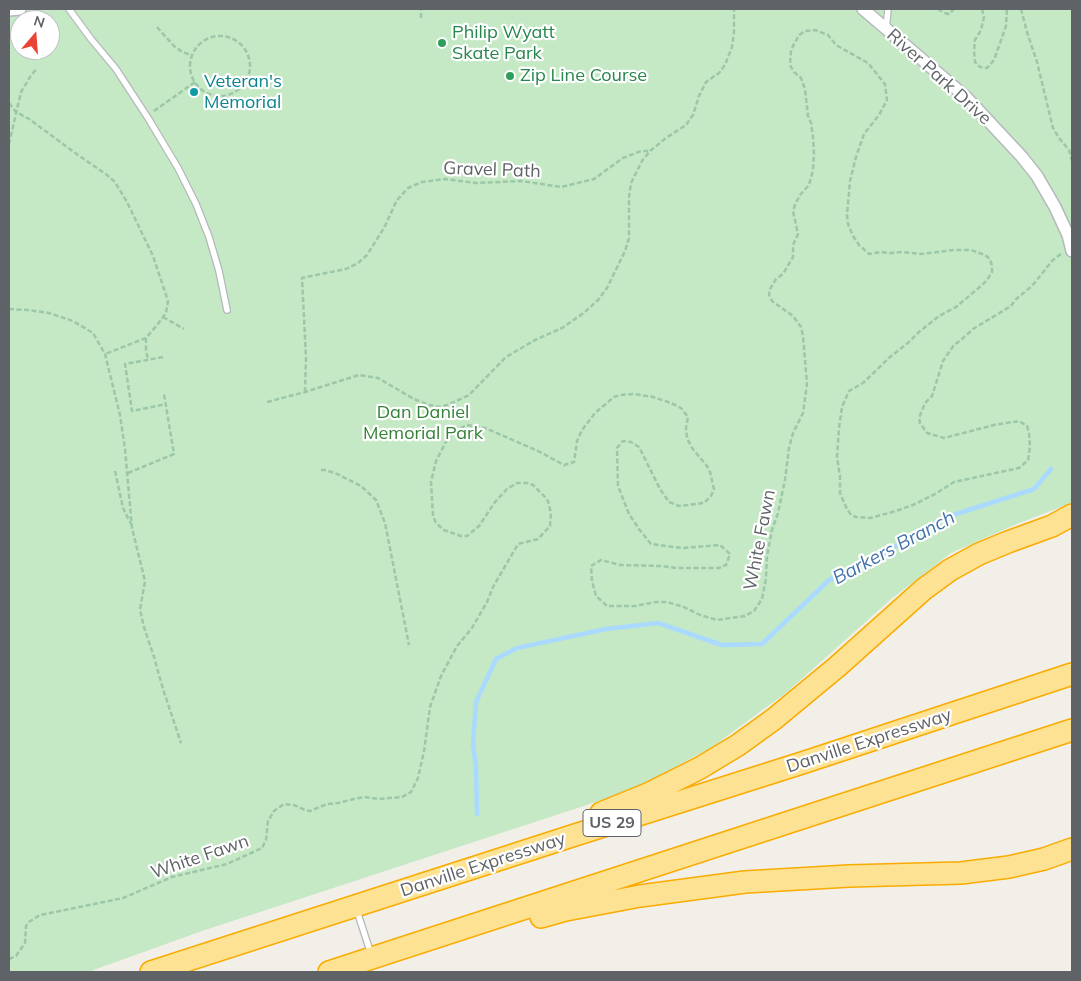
<!DOCTYPE html>
<html>
<head>
<meta charset="utf-8">
<style>
	body { margin:0 }
	#map { position:relative; width:1081px; height:981px; overflow:hidden; background:#f1efe8; font-family:Mulish,sans-serif }
	canvas { display:block }
	.frame { position:absolute; inset:0; border:10px solid #5f6368; pointer-events:none }
	.north { position:absolute; left:10px; top:10px; width:50px; height:50px; box-sizing:border-box; background:#fff; border:1px solid #bfc1c3; border-radius:50%; rotate:18deg; font-size:14px; font-weight:700; line-height:20px; text-align:center; color:#5f6368 }
	.north::after { content:''; display:block; margin:auto; width:18px; height:22px; background:#ea4335; clip-path:polygon(50% 0,100% 100%,50% 72%,0 100%) }
</style>
</head>
<body>
<div id="map">
<canvas width="1081" height="981"></canvas>
<div class="frame"></div>
<div class="north">N</div>
</div>
<script>
const g = document.querySelector('canvas').getContext('2d');
g.lineJoin = 'round';
function paint(path, color) { g.fillStyle = color; g.fill(path, 'evenodd'); }
const poly = rows => new Path2D(rows.map(r => 'M' + r).join(''));
function stroke(path, color, width, dash) { g.strokeStyle = color; g.lineWidth = width; g.lineCap = dash ? 'butt' : 'round'; g.setLineDash(dash || []); g.stroke(path); }
function drawText(font, color, halo, rows, align = 'center') {
  g.font = font + ' Mulish,sans-serif'; g.lineWidth = 4.5; g.setLineDash([]); g.textBaseline = 'middle'; g.strokeStyle = halo; g.fillStyle = color; for (const [text, x, y, turn = 0] of rows) {
    g.save(); g.translate(x, y); g.rotate((+turn || 0) * Math.PI / 180); g.textAlign = isNaN(turn) ? turn : align; if (halo) g.strokeText(text, 0, 0); g.fillText(text, 0, 0); g.restore();
  }
}
const green = poly([
	[9,9,1072,9,1072,503,1019,523,951,553,890,600,787,692,712,747,642,785,605,799,202,931,88,972,9,972],
	[20,20,50,20,50,50,20,50]
]);
const stream = poly([
	[477,814,476,767,473,744,476,702,496,659,517,648,606,629,658,623,722,645,762,644,829,580,881,555,944,518,1034,489,1051,469]
]);
const path = poly([
	[938,9,944,13,949,14,954,9],
	[982,9,984,17,981,30,975,40,974,51,975,62,980,67,987,68,994,60,1006,26,1007,9],
	[1021,9,1027,32,1037,62,1053,128,1059,138,1069,150,1072,161],
	[421,18,421,9],
	[157,27,174,46,181,51,192,56],
	'190 66a30 30 0 1 1 60 0a30 30 0 1 1-60 0Z',
	[9,103,16,112,29,119,78,155,107,175,115,182,127,202,153,256,168,301,166,313,157,325,146,338,105,354],
	[154,111,195,82],
	[9,144,21,92,30,77,37,68],
	[9,309,28,310,49,313,73,321,93,333,105,354,120,415,125,449,132,528,145,581,140,610,144,627,154,657,163,689,181,743],
	[163,317,184,329],
	[146,338,146,350,148,360],
	[163,357,125,364,132,411,166,404],
	[305,392,306,358,302,278,346,269,358,263,367,255,384,228,397,200,408,188,422,182,445,179,476,183,521,181,561,187,594,179,623,158,641,151,650,151],
	[267,402,305,392,359,375,378,378,414,399,429,405,441,407,450,404,469,395,506,357,535,340,562,328,585,312,598,300,607,288,625,251,629,238,629,197,631,183,642,161,650,151,666,138,686,125,693,115,699,96,706,82,719,73,725,65,732,47,734,32,734,9],
	[321,470,325,470,335,473,361,486,376,500,385,523,409,645],
	[115,471,123,508,131,524],
	[128,473,174,454,164,394],
	[9,959,16,956,25,943,26,926,29,922,40,915,123,898,172,877,227,864,262,848,266,840,268,821,274,811,284,804,294,805,305,810,310,811,327,804,338,803,354,799,364,797,379,799,402,797,411,792,418,778,424,751,430,707,441,676,457,646,472,628,487,602,493,587,518,544,538,539,550,526,551,513,548,501,544,496,533,485,527,483,517,483,507,489,495,502,479,526,467,536,461,536,444,530,436,523,433,516,431,482,436,461,447,440,454,431,467,425,485,428,538,451,564,465,574,462,577,441,582,430,595,413,614,397,620,395,634,394,653,397,671,403,681,408,688,417,686,428,687,438,692,448,707,466,710,472,714,489,711,496,704,503,679,506,669,502,660,489,639,447,631,442,623,441,617,448,618,486,629,514,639,529,651,544,682,548,720,545,730,554,726,565,719,568,676,568,661,566,620,565,601,560,591,566,592,581,596,596,607,606,635,606,656,602,667,602,684,607,700,615,717,620,745,616,754,611,762,599,766,578,767,556,772,530,778,513,785,480,789,448,793,433,803,413,807,384,803,336,801,327,793,316,772,301,769,295,770,289,776,279,783,274,793,257,793,245,798,234,793,211,795,205,800,195,809,185,813,170,814,154,813,137,811,123,808,116,805,89,801,78,794,72,790,65,791,50,799,35,805,31,815,30,828,35,836,45,868,63,885,84,887,100,879,115,864,134,856,157,850,181,847,215,848,224,853,236,859,245,869,254,881,252,890,253,902,252,921,254,954,250,971,250,985,255,990,259,992,266,992,272,987,280,981,286,956,307,939,316,919,332,909,342,890,357,863,383,849,391,842,407,839,428,837,457,840,477,840,493,846,507,851,515,856,517,870,518,896,511,913,505,935,494,954,482,1019,468,1028,460,1030,447,1029,433,1027,426,1019,421,994,425,944,438,927,433,920,423,919,418,925,403,932,396,943,361,954,345,961,340,973,329,1011,306,1015,300,1032,286,1053,260,1061,254]
]);
const service = poly([
	[69,9,91,39,116,69,148,118,178,168,196,204,209,237,219,271,227,310],
	[886,29,888,9],
	[357,911,371,954]
]);
const minor = poly([
	[863,9,967,98,1022,157,1037,176,1055,207,1068,235,1072,251],
	[9,10,20,9]
]);
const motorway = poly([
	[601,813,650,793,700,768,738,745,774,719,838,666,924,589,950,570,979,554,1008,542,1052,526,1072,515],
	[541,917,566,910,640,896,745,882,849,876,961,873,1009,867,1044,859,1072,849],
	[151,972,575,835,802,763,1072,674],
	[329,972,1072,730]
]);
const markers = [
	[442,43,5,"#2e9e5b"],
	[510,76,5,"#2e9e5b"],
	[194,92,5,"#0f9aa8"]
];
const shields = [
	[612,823,58]
];
const shieldNames = [
	["US 29",612,823]
];
const leisureNames = [
	["Philip Wyatt",452,33],
	["Skate Park",452,54],
	["Zip Line Course",520,76]
];
const streetNames = [
	["River Park Drive",939,77,42],
	["Gravel Path",492,170,2],
	["White Fawn",760,540,-79],
	["Danville Expressway",869,741,-18],
	["White Fawn",200,857,-19],
	["Danville Expressway",483,865,-18]
];
const cultureNames = [
	["Veteran's",204,82],
	["Memorial",204,103]
];
const parkNames = [
	["Dan Daniel",423,413],
	["Memorial Park",423,434]
];
const waterNames = [
	["Barkers Branch",894,548,-28]
];
paint(green, '#c5e8c5');
stroke(stream, '#aadaff', 4.5);
stroke(service, '#b5b8bc', 8);
stroke(minor, '#b5b8bc', 14);
stroke(motorway, '#f9ab00', 24);
stroke(path, '#9cc7a9', 2.5, [5, 2.5]);
stroke(service, '#fff', 5.5);
stroke(minor, '#fff', 11);
stroke(motorway, '#fde293', 21);
for (const [x, y, r, color] of markers) { const dot = new Path2D(); dot.arc(x, y, r, 0, 2 * Math.PI); g.fillStyle = color; g.fill(dot); stroke(dot, '#fff', 2); }
for (const [x, y, w] of shields) { const box = new Path2D(); box.roundRect(x - w / 2, y - 13.5, w, 27, 4); g.fillStyle = '#fff'; g.fill(box); stroke(box, '#5f6368', 1); }
drawText('bold 16px', '#5f6368', null, shieldNames);
drawText('18px', '#27864d', '#fff', leisureNames, 'left');
drawText('18px', '#5f6368', '#fff', streetNames);
drawText('18px', '#0d838f', '#fff', cultureNames, 'left');
drawText('18px', '#348238', '#fff', parkNames);
drawText('italic 19px', '#4174aa', '#fff', waterNames);
</script>
</body>
</html>
